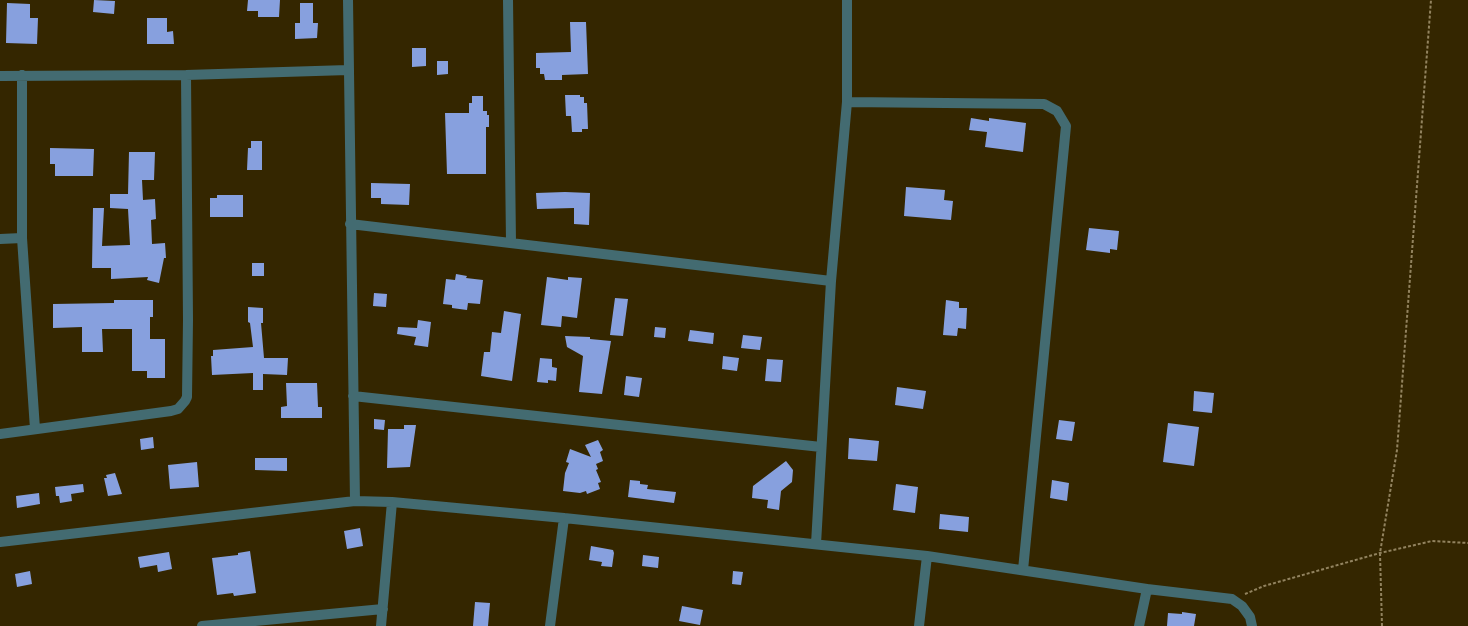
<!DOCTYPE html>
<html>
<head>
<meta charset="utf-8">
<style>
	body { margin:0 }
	canvas { display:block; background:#342600 }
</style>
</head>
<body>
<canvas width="1468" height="626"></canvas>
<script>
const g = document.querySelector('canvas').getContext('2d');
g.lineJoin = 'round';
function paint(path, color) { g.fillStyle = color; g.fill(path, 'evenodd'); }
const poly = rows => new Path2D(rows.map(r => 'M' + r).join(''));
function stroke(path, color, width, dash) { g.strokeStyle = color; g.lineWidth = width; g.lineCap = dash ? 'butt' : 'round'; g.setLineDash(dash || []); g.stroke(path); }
const building = poly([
	[94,0,115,1,114,14,93,12],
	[248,0,280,0,279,17,258,17,258,11,247,11],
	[7,3,30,4,30,18,38,18,37,44,6,43],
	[300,3,313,3,313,23,318,23,317,38,295,39,295,23,300,23],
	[147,18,167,18,167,32,173,31,174,44,147,44],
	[570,22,586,22,588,74,562,75,562,80,545,80,544,74,540,74,540,68,536,68,536,53,571,52],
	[412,48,426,48,426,66,412,67],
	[437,61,448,61,448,74,437,75],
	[565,95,580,95,580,97,584,97,584,103,587,103,588,129,582,129,582,132,572,132,571,116,566,116],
	[472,96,483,96,483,111,487,111,487,115,489,115,489,127,486,127,486,174,447,174,445,113,469,113,469,103,472,103],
	[971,118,989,121,989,118,1026,123,1023,152,985,147,987,132,969,130],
	[251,141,262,141,262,170,247,170,248,148,251,148],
	[50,148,94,149,93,176,55,176,55,164,50,164],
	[129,152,155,152,154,180,142,180,143,200,155,199,156,219,151,220,152,244,165,243,166,258,164,258,159,283,147,280,148,277,111,279,111,268,92,268,93,208,104,208,102,246,130,245,128,209,110,208,110,194,128,194],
	[371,183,410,184,409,205,381,204,381,198,371,198],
	[906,187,945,190,944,200,953,201,951,220,904,216],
	[565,192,590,193,589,225,574,224,574,208,537,209,536,193],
	[217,195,243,195,243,217,210,217,210,198,217,198],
	[1089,228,1119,231,1117,250,1110,249,1110,253,1086,250],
	[252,263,264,263,264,276,252,276],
	[456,274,467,276,466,278,483,280,480,304,468,303,467,310,452,308,452,305,443,304,446,279,455,280],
	[547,277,568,280,568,277,582,278,577,318,562,316,561,327,541,325],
	[374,293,387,294,386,307,373,306],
	[615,298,628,299,623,336,610,335],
	[114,300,153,300,153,317,150,317,150,339,165,339,165,378,147,378,147,371,132,371,132,329,102,329,103,352,82,352,82,327,53,328,53,304,114,303],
	[946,300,959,302,959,308,967,308,966,329,958,328,957,336,943,335],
	[248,307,263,308,263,323,261,323,264,358,288,358,287,375,263,374,263,390,253,390,253,373,212,375,211,356,213,356,213,350,253,347,250,323,248,322],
	[504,311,521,314,512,381,481,376,484,352,490,352,492,332,501,333],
	[418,320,431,322,428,347,414,345,416,337,397,334,398,327,417,328],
	[655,327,666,328,665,338,654,337],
	[690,330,714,333,713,344,688,341],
	[743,335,762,337,760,350,741,348],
	[565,336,590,337,590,339,611,341,602,394,579,392,583,356,567,347],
	[723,356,739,358,737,371,722,369],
	[540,358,552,359,552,367,557,368,556,381,548,380,548,383,537,382],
	[767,359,783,360,781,382,765,381],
	[626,376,642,378,639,397,624,395],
	[286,383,317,383,318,407,322,407,322,418,281,418,281,407,287,406],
	[897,387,926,391,923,409,895,405],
	[1194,391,1214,393,1212,413,1193,411],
	[374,419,385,420,384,430,374,429],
	[1059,420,1075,422,1072,441,1056,439],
	[1168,423,1199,427,1194,466,1163,462],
	[404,425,416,425,410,467,387,468,388,429,404,429],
	[153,437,154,448,141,450,140,439],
	[849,438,879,441,877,461,848,459],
	[598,440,603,450,600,452,603,461,596,464,598,469,596,470,601,482,598,483,600,489,587,494,586,491,580,493,563,491,565,473,569,463,566,462,570,449,591,457,585,445],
	[255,458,287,458,287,471,255,470],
	[786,461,793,470,792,482,781,491,779,510,767,508,768,500,752,498,753,486],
	[197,462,199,487,170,489,168,465],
	[115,473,122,494,108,496,104,478,107,478,106,475],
	[630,480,640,481,640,484,648,485,647,489,676,492,674,503,628,497],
	[1052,480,1069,483,1067,501,1050,498],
	[83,484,84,492,71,494,72,501,60,503,59,496,56,496,55,487],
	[896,484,918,487,915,513,893,510],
	[39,493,40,504,17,508,16,496],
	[940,514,969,517,968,532,939,529],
	[360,528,363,546,347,549,344,531],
	[591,546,613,550,614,553,612,567,601,566,602,562,589,560],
	[250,551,256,593,234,596,233,593,217,595,212,558,238,555,238,553],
	[169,552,172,569,158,572,157,565,140,568,138,557],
	[643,555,659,557,658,568,642,566],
	[30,571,32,584,17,587,15,574],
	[733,571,743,572,741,585,732,584],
	[475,602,490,603,488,626,473,626],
	[682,606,703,610,700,625,679,621],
	[1182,612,1196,614,1194,626,1167,626,1168,613,1182,614]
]);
const path = poly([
	[1245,594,1264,586,1380,553,1432,541,1468,543],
	[1382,626,1380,553,1397,450,1431,0]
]);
const minor = poly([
	[348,0,355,501],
	[508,0,511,242],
	[847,0,847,102],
	[22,75,22,238,35,429],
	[0,76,186,75,348,70],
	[350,224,831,281],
	[0,239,22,238],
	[353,396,821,447],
	[0,434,171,411,178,409,185,401,187,397,188,320,186,75],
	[0,542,355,501,392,502,564,518,927,556,1147,589,1232,599,1242,606,1250,617,1252,626],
	[816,544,831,281,847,102,1044,104,1057,111,1066,126,1023,570],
	[202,626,383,609],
	[381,626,392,502],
	[550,626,564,518],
	[919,626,927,556],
	[1139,626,1147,589]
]);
paint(building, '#87a0de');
stroke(path, '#92835f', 2, [3, 2]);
stroke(minor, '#436b71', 10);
</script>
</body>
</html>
